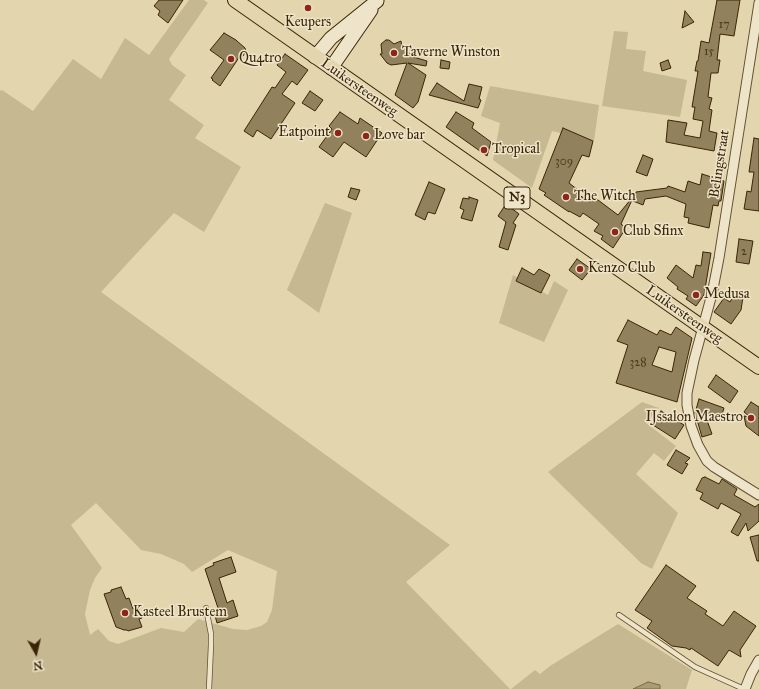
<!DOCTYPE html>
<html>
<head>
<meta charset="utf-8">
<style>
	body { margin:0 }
	#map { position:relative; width:759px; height:689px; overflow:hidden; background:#e3d6ae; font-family:"IM FELL Great Primer",serif }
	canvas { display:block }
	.north { position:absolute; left:16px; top:633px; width:40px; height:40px; -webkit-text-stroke:3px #ede4ca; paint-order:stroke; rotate:172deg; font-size:11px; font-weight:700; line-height:16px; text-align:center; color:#3a2506 }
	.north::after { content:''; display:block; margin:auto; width:14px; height:18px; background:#3a2506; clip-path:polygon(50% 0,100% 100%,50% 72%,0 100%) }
</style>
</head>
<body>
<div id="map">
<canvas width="759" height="689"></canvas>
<div class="north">N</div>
</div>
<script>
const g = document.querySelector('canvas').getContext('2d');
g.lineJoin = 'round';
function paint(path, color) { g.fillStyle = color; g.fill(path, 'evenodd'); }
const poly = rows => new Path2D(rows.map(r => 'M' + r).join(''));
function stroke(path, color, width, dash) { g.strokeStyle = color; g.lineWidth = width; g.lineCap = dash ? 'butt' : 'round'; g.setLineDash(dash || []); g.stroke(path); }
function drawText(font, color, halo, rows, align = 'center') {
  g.font = font + ' "IM FELL Great Primer",serif'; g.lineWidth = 3; g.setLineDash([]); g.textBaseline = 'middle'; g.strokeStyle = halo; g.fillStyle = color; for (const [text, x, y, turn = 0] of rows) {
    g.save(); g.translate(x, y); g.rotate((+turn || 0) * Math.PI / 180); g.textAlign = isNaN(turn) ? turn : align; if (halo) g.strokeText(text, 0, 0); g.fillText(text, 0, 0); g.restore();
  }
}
const green = poly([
	[189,0,204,0,208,3,169,59,172,65,186,75,169,100,204,125,195,138,241,167,204,232,174,213,101,292,450,545,406,582,510,689,0,689,0,91,2,90,33,111,73,59,101,79,125,38,149,55],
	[96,503,141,550,161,554,184,564,192,572,228,550,277,571,272,610,267,622,261,626,247,630,233,629,198,619,184,632,161,628,118,644,109,641,98,629,90,635,85,614,90,590,95,578,102,568,71,525],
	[614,31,628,32,626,49,646,51,643,71,687,80,680,117,602,106],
	[490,86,599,105,594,141,552,131,532,188,493,160,500,123,481,116],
	[325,203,352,213,319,313,287,290],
	[513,275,548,295,554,281,568,290,544,342,499,323],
	[642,402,659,408,646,423,676,446,664,461,654,453,636,474,678,513,652,569,641,563,548,472],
	[618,624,692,670,686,689,660,689,660,685,633,689,511,689,535,670,540,674,550,666]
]);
const water = poly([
	[648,682,660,685,660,689,633,689,648,682]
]);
const building = poly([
	[159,0,183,0,168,23,158,15,160,11,154,6,159,0],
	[717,0,740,0,734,36,720,34,717,60,720,60,718,73,711,73,708,97,712,98,709,109,712,110,709,131,717,133,714,151,666,142,668,120,687,123,684,135,700,138,703,121,693,119,695,107,692,107,698,71,695,71,697,61,698,61,701,41,709,43,717,0],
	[685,11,694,22,682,28,685,11],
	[224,33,236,40,237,41,245,48,246,51,243,56,240,56,220,86,212,80,213,79,211,78,224,60,210,50,224,33],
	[386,40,389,40,394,44,401,41,402,48,406,46,410,56,427,61,426,66,408,63,426,75,418,102,413,108,395,95,407,63,391,65,387,63,380,54,382,54,381,44,386,40],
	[285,54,308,70,297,85,292,81,282,94,295,103,271,139,257,130,253,137,244,131,272,87,275,88,286,72,277,65,285,54],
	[441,60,450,62,449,69,440,68,441,60],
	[668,60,671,68,662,71,660,63,668,60],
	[437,83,464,101,469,84,482,87,479,99,481,100,478,108,429,95,437,83],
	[310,91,323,100,315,111,302,103,310,91],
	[340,112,358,124,360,118,382,133,366,157,344,142,333,157,319,147,332,129,329,126,340,112],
	[456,112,474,123,472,128,491,142,487,156,446,127,456,112],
	[563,128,593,141,589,157,582,155,569,183,578,190,576,193,590,202,594,197,618,215,631,199,632,200,621,224,626,228,613,248,601,239,603,236,594,231,599,224,583,213,580,217,569,211,569,212,544,195,546,193,539,189,563,128],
	[754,138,759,139,759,211,744,209,747,191,751,192,754,172,749,172,754,138],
	[643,155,653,159,647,176,636,172,643,155],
	[702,174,724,181,721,201,719,201,718,206,713,205,709,228,688,223,689,218,684,217,686,204,666,196,645,199,643,205,633,201,636,192,667,188,668,186,685,192,688,181,700,185,702,174],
	[429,182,445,189,435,214,428,212,425,220,415,215,429,182],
	[351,188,360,190,356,200,348,197,351,188],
	[469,197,478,200,472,221,461,218,464,210,460,208,463,198,469,199,469,197],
	[506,204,519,214,513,223,516,225,508,250,499,247,506,222,498,216,506,204],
	[739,239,753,241,749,264,736,262,739,239],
	[703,252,711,253,704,295,696,306,686,299,688,296,677,289,678,287,667,278,676,265,693,278,696,265,701,266,703,252],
	[577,259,591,269,582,280,569,270,577,259],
	[522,268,534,275,539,269,550,275,541,293,516,281,522,268],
	[735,293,743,297,741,310,731,324,714,312,724,298,730,302,735,293],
	[628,320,657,335,660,330,671,335,676,327,692,338,677,402,616,383,628,345,617,341,628,320],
	[659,347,676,352,672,372,652,365,659,347],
	[716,375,738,391,730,403,708,387,716,375],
	[699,399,724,408,720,421,705,415,712,434,702,437,695,413,699,399],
	[751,402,759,407,759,436,746,426,744,416,749,417,749,416,744,412,751,402],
	[661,411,684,425,675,439,653,425,661,411],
	[676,450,690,458,685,463,688,464,682,474,667,465,676,450],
	[705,477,719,484,722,479,737,489,734,495,755,507,759,504,759,521,748,531,746,523,738,536,731,532,741,514,721,503,718,509,700,499,703,493,696,490,702,478,705,477],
	[759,535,759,561,757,561,750,537,759,535],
	[231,557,236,572,219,578,227,603,233,600,238,616,217,623,214,612,219,611,205,569,214,565,213,563,231,557],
	[666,565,696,586,687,598,707,611,705,614,723,626,734,611,756,626,740,650,741,657,729,650,718,666,691,648,690,650,686,648,672,646,647,628,652,621,635,610,666,565],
	[121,587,126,599,129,598,133,609,138,607,142,618,139,619,142,627,128,631,127,630,124,630,116,627,104,594,111,592,111,590,121,587]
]);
const lane = poly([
	[206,608,211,634,211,645,209,689],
	[619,615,695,667,744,689]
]);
const street = poly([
	[759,3,719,258,712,294,694,360,687,393,687,405,691,426,698,445,707,461,714,467,759,495],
	[745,689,751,674,759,660]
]);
const secondary = poly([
	[315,57,331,38,377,1],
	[331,68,371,10]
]);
const primary = poly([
	[235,0,759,367]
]);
const markers = [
	[308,8,4,"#8f2418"],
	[394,53,4,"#8f2418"],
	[231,59,4,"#8f2418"],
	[338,133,4,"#8f2418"],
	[366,136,4,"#8f2418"],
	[484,150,4,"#8f2418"],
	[566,197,4,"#8f2418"],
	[615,232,4,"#8f2418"],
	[580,269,4,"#8f2418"],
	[696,295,4,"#8f2418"],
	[751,418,4,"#8f2418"],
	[125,613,4,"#8f2418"]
];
const numberNames = [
	["17",724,25],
	["15",709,52],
	["309",564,162],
	["2",744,252],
	["328",638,363]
];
const shields = [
	[517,198,26]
];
const shieldNames = [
	["N3",517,198]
];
const poiNames = [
	["Keupers",308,23,"center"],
	["Taverne Winston",402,53],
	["Qu4tro",239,59],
	["Eatpoint",330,133,"right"],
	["Love bar",374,136],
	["Tropical",492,150],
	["The Witch",574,197],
	["Club Sfinx",623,232],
	["Kenzo Club",588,269],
	["Medusa",704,295],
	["IJssalon Maestro",743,418,"right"],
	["Kasteel Brustem",133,613]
];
const streetNames = [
	["Luikersteenweg",359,88,35],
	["Belingstraat",720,164,-81],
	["Luikersteenweg",684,315,35]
];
paint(green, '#c6b891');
paint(water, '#aa9a75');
stroke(water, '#7d6b49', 1);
paint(building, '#92815d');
stroke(building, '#3a2506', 1);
stroke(lane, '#645130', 6);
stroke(street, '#645130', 11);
stroke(secondary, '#3a2506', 15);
stroke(primary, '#3a2506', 16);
stroke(lane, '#ede4ca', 4.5);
stroke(street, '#ede4ca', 9);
stroke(secondary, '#ede4ca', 13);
stroke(primary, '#e3d6ae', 14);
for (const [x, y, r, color] of markers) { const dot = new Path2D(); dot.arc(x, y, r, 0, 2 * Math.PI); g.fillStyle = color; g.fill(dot); stroke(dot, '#ede4ca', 1.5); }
drawText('12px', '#503c1c', null, numberNames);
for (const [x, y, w] of shields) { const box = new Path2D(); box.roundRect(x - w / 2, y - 11, w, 22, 3); g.fillStyle = '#ede4ca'; g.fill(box); stroke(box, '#3a2506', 1); }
drawText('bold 13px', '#3a2506', null, shieldNames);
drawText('14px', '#3a2506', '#ede4ca', poiNames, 'left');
drawText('14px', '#3a2506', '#ede4ca', streetNames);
</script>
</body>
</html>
